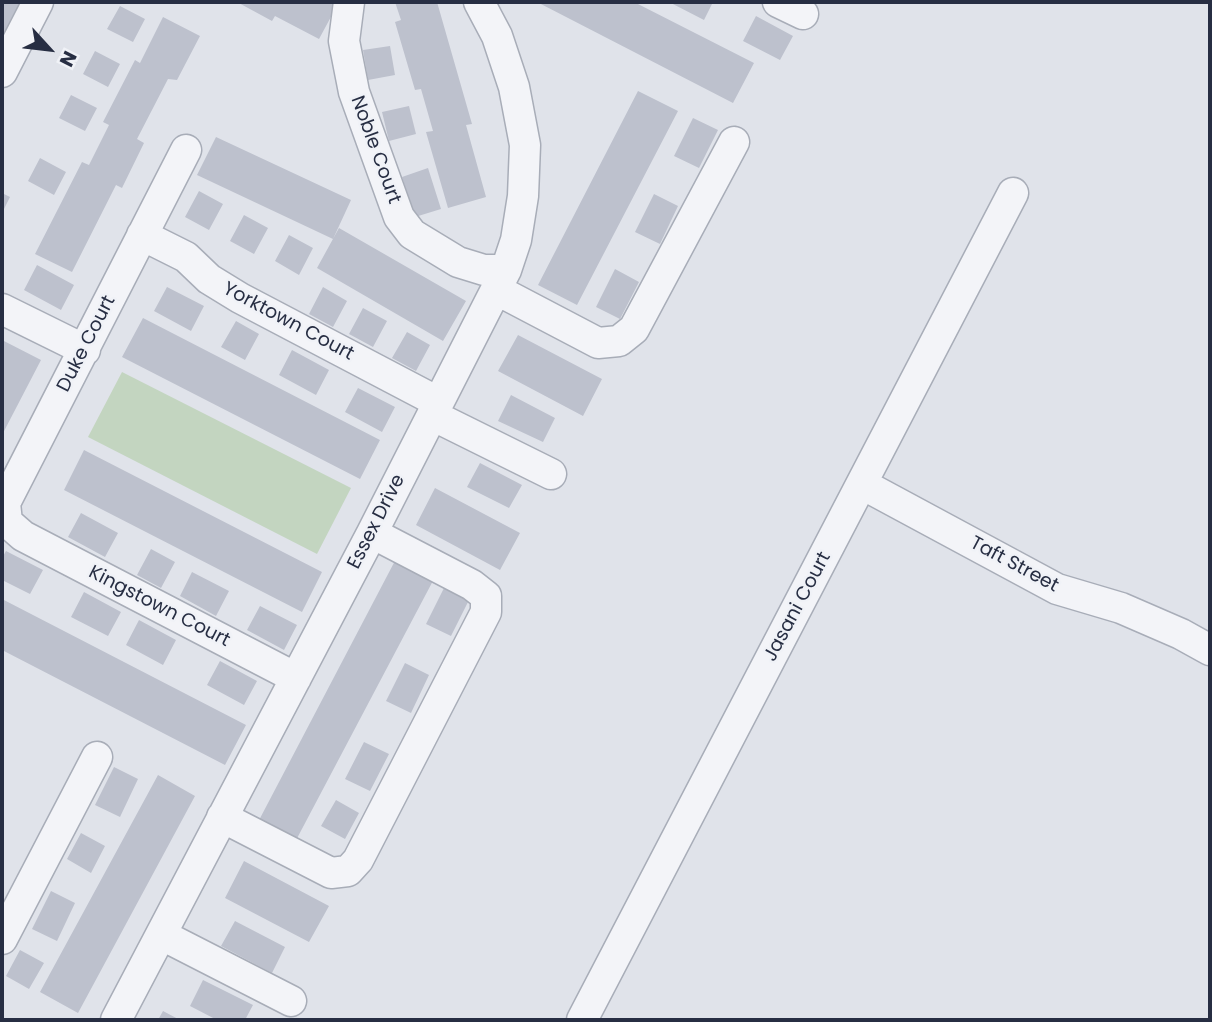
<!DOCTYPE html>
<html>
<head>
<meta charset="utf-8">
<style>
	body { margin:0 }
	#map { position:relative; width:1212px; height:1022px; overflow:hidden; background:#e0e3ea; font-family:Poppins,sans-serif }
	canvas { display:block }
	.frame { position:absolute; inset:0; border:4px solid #272e43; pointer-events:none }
	.north { position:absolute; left:14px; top:14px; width:70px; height:70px; -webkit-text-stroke:5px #f0f2f7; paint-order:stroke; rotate:117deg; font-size:19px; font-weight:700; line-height:28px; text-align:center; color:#272e43 }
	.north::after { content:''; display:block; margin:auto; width:24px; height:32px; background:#272e43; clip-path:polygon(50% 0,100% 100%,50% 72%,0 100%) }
</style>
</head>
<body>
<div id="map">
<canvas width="1212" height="1022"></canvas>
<div class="frame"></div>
<div class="north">N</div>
</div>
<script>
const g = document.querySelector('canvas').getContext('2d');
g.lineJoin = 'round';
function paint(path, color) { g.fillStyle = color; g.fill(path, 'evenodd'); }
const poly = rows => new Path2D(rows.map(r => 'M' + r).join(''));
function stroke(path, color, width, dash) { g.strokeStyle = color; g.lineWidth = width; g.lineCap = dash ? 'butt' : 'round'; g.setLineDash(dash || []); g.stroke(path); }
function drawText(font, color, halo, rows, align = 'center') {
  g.font = font + ' Poppins,sans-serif'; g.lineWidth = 5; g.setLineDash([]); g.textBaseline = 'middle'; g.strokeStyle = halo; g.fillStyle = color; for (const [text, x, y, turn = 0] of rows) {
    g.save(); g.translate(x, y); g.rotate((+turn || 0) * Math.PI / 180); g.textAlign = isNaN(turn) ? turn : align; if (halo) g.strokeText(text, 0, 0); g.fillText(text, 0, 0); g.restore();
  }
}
const green = poly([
	[122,372,351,488,317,554,88,437]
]);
const building = poly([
	[2,2,24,2,6,37,2,35],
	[237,2,339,2,319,39,275,16,272,21],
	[395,2,437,2,472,124,466,125,486,197,448,208,426,132,433,131,421,89,415,90,395,22,401,20],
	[537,2,634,2,754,63,733,103],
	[669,2,713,2,704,20],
	[120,6,145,19,133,42,107,29],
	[756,16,793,36,780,60,743,41],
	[163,17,200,36,177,80,168,79,137,139,144,143,122,188,116,185,72,272,35,254,82,162,89,165,109,125,103,122,135,60,140,63],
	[390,46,395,75,368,80,363,50],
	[95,51,120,64,108,87,83,74],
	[638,91,678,111,577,305,538,285],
	[71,95,97,108,85,131,59,118],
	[409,106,416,134,389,141,382,112],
	[693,118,718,130,699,168,674,156],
	[216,137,351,200,333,239,197,175],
	[40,158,66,172,54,195,28,181],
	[428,168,441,209,415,217,402,177],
	[199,191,223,204,209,230,185,217],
	[2,193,10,197,2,213],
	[654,194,678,206,660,244,635,232],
	[244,215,268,228,254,254,230,241],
	[339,228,466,301,443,341,317,268],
	[289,235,313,248,299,275,275,261],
	[37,265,74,285,61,310,24,290],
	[615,269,639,282,620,319,596,307],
	[167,287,204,306,191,331,154,311],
	[323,287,347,301,333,327,309,314],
	[363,308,387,321,373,347,349,334],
	[143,318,380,440,360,479,122,357],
	[236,321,259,334,245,360,221,347],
	[407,332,430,345,416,371,392,358],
	[518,335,602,379,583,416,498,371],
	[2,340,41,360,2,435],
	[292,350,329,370,316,395,279,375],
	[358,388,395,407,382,432,345,412],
	[511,395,555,418,543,442,498,421],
	[84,450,322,572,302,612,64,490],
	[480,463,522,485,509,508,467,487],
	[435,488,520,533,500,570,416,525],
	[81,513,118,533,105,557,68,537],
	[151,549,175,562,161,588,137,575],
	[6,551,43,570,30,594,2,580,2,558],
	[397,557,435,577,294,844,257,824],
	[192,572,229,591,216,616,180,596],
	[445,586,470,598,451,636,426,624],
	[84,592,121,612,108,636,71,617],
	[2,599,246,725,225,765,2,650],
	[260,606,297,625,284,650,247,630],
	[139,620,176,640,163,665,126,645],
	[220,661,257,681,244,705,207,685],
	[405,663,429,675,411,713,386,701],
	[364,742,389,754,370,791,345,779],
	[114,767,138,779,120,817,95,805],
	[158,775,195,796,78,1013,40,992],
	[336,800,359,813,345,839,321,826],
	[81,833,105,846,91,873,67,859],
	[244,861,329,906,309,942,225,898],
	[51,891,75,903,57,941,32,929],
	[235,921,285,947,272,973,221,946],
	[20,950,44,963,29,989,6,976],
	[203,980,253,1005,245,1020,217,1020,190,1006],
	[163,1011,180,1020,158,1020]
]);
const minor = poly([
	[349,2,344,41,354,92,399,217,412,234,458,262,484,270,506,270],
	[778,2,803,14],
	[2,72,38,2],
	[186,150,5,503,7,522,23,536,296,678],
	[142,235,186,257,209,279,240,298,438,402],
	[497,290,598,343,619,341,634,329,734,142],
	[2,309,85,350],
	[432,415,551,474],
	[862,484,1057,589,1121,608,1181,634,1210,650],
	[222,817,331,873,348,871,358,860,486,612,486,596,472,585,372,533],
	[162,935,291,1001],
	[2,939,97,757],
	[116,1020,372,533,506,270,516,240,523,196,525,145,514,87,497,36,479,2],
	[582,1020,1013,193]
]);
const streetNames = [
	["Noble Court",375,150,70],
	["Yorktown Court",288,322,28],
	["Duke Court",87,344,-63],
	["Essex Drive",377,522,-63],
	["Taft Street",1014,565,28],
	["Kingstown Court",159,607,27],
	["Jasani Court",798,607,-62]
];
paint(green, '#c3d5c0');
paint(building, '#bdc1cd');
stroke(minor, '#a8adb8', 33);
stroke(minor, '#f3f4f8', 30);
drawText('19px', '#272e43', '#f0f2f7', streetNames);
</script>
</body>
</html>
